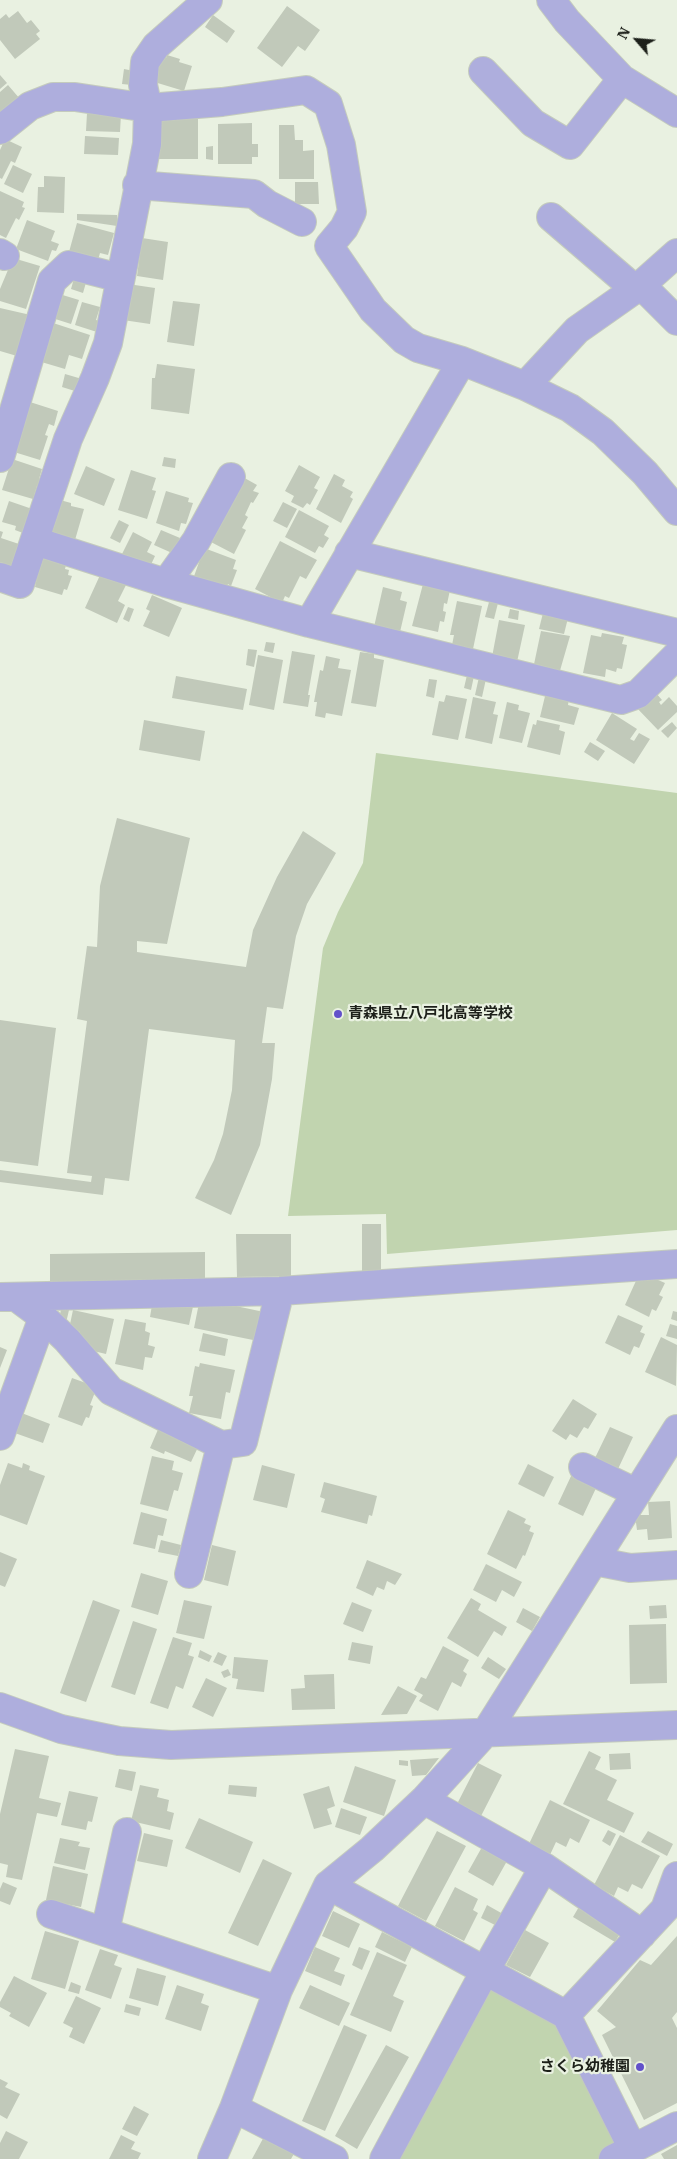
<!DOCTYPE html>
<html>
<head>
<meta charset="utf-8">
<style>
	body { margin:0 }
	#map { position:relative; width:677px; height:2159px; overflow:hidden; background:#e9f1e1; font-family:"IBM Plex Serif",serif }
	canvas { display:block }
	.north { position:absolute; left:612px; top:15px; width:50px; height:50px; -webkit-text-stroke:4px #e9f1e1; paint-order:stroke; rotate:297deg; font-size:14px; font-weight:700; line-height:20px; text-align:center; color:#1d201a }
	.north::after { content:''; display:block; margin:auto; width:18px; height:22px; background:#1d201a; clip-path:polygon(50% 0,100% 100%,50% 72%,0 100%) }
</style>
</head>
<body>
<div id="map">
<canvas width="677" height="2159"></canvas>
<div class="north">N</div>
</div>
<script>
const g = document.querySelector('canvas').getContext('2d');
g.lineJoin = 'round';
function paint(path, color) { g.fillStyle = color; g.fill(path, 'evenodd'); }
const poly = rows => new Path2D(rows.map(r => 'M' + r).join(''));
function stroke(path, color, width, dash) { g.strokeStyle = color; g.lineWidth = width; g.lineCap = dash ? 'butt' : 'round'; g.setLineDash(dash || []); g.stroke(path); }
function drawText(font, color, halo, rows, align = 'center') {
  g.font = font + ' "IBM Plex Serif","Noto Sans JP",serif'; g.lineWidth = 4.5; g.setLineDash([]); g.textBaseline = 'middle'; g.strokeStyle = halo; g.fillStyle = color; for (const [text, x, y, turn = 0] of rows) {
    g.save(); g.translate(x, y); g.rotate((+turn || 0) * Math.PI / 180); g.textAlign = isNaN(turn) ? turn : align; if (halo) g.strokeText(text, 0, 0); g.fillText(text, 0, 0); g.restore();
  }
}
const green = poly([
	[376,753,677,793,677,1230,387,1254,386,1214,288,1216,323,948,338,912,363,863],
	[485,1971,566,2015,633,2149,613,2159,384,2159]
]);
const building = poly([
	[287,6,320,30,305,51,298,46,282,67,257,48],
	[18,11,27,23,31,20,40,31,36,34,40,39,15,59,0,40,0,19,6,14,9,18],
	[213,15,235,31,227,43,205,27],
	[167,55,180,59,179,62,192,66,184,91,151,81,158,56,166,58],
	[124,69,134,71,132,85,122,84],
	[0,75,7,83,0,89],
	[8,85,20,99,0,117,0,92],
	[87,113,121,114,120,132,86,131],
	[155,116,198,116,198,159,155,159],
	[252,123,252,144,258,144,258,157,252,157,252,164,218,164,218,124],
	[279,125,294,125,295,140,303,140,303,151,314,150,314,179,279,179],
	[85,136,119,138,118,155,84,154],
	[5,139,22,147,15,163,11,161,2,179,0,178,0,150],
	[213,146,213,160,206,159,206,147],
	[13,165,32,174,23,193,4,184],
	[44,176,65,177,64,213,37,212,38,187,44,187],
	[295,182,318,182,319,204,295,204],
	[0,191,24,202,22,207,25,208,19,220,16,218,6,238,0,235],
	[77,214,117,215,117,226,77,220],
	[27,220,55,231,51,241,59,244,56,251,52,250,48,261,16,249],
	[77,223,114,233,108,255,100,253,98,260,69,252],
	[142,238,168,242,163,280,137,276],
	[13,258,40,266,26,309,0,301,0,289],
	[75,275,87,279,83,293,71,289],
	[128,284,155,288,150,324,123,320],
	[56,293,79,300,71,324,49,317],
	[173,301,200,304,194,346,167,342],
	[82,302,100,307,96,320,103,322,100,333,75,325],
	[0,308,35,316,17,356,0,351],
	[50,322,90,335,82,359,69,355,65,369,38,361],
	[157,364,195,369,189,414,151,409,152,378,155,378],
	[65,374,82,379,78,392,62,387],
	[30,402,58,411,54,426,49,424,45,435,48,436,40,460,14,452],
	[164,457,176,459,175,468,162,466],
	[12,459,42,469,39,479,43,480,40,487,37,486,33,499,2,490],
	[299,465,320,477,314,488,318,490,310,505,307,503,303,508,291,502,294,496,285,491],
	[86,466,115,479,104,506,74,494],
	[131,470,156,478,152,490,156,491,147,519,118,510],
	[334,474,345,480,342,486,353,492,350,497,353,499,341,523,316,509],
	[241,476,257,485,253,491,259,493,253,503,251,502,245,515,248,517,242,528,246,530,234,554,209,541],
	[166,491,189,498,188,502,193,503,186,524,181,523,179,531,156,523],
	[60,500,71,503,71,506,84,509,75,540,50,533],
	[9,501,38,511,23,533,15,530,16,526,2,522],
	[283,502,297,509,287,528,273,521],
	[299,510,329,526,324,535,329,538,323,548,319,546,315,553,285,537],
	[119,520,129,525,120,543,110,538],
	[161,530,180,538,172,553,154,545],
	[0,531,3,532,1,538,22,545,15,567,0,562],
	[133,532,152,542,147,552,155,556,148,571,120,558],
	[280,541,317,560,306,579,300,576,289,598,285,596,282,603,255,589],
	[204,548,236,560,233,569,237,570,231,586,228,584,224,593,192,582],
	[40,552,67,560,65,569,69,570,68,575,72,576,67,590,64,589,62,595,35,587,37,577,32,576],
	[101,573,126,585,118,601,125,605,117,623,85,608],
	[423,584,450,590,447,604,444,603,443,611,446,612,444,622,440,621,438,632,412,626],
	[383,587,402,592,400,600,407,602,400,632,374,627],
	[152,595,182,608,169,637,143,626,150,611,146,609],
	[457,601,482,606,473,649,452,645,454,635,450,635],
	[489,602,498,603,494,619,485,617],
	[128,607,134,609,129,622,123,619],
	[510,609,519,611,518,620,508,618],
	[543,613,568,618,564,634,539,629],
	[499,620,525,625,517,662,492,657],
	[541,631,570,636,559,674,533,669],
	[602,633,624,637,622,644,627,645,622,669,617,668,616,672,606,669,605,677,583,673,591,635,601,637],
	[266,642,275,643,273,653,264,651],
	[248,649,257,650,254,667,246,665],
	[292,651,315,655,308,695,310,695,308,707,283,703],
	[360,652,374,654,374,658,384,660,376,707,351,703],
	[258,655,283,660,274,710,249,705],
	[326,656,340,659,338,668,351,670,342,716,326,713,325,718,315,716,317,702,314,702,320,670,323,671],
	[467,675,474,676,471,690,464,688],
	[176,676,247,689,243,710,172,698],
	[479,677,486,679,482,697,475,695],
	[429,679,437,680,434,698,426,696],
	[546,692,569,698,568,705,579,708,574,725,540,717],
	[656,693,662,700,659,702,661,705,669,697,677,706,677,712,658,730,635,706],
	[446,695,467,699,458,740,432,735,439,701,444,702],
	[473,697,496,702,493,714,498,715,492,744,465,738],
	[507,702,519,705,518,710,530,713,522,743,499,738],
	[612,713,637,729,630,739,634,741,639,733,650,739,634,764,596,740],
	[144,720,205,731,200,761,139,750],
	[537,720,560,725,559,730,565,732,560,755,527,747,533,724,536,725],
	[672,722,677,728,668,738,661,731],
	[590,742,605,751,598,761,584,752],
	[117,818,190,838,167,944,137,941,137,952,246,967,253,930,277,877,303,831,336,853,307,904,296,936,283,1009,267,1007,262,1043,275,1043,272,1079,260,1145,231,1215,195,1198,214,1160,223,1134,232,1090,235,1040,149,1029,129,1181,105,1178,103,1195,0,1182,0,1170,91,1182,92,1176,67,1173,87,1021,77,1019,87,946,97,947,100,886],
	[0,1020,56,1028,38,1166,0,1161],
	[362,1224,381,1224,381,1273,362,1273],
	[236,1234,291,1234,291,1276,237,1277],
	[205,1252,205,1281,50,1282,50,1254],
	[640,1272,665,1283,659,1295,663,1297,656,1311,652,1309,649,1317,625,1305],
	[164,1300,194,1302,189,1325,150,1317,152,1305,163,1307],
	[212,1301,264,1312,258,1341,194,1328,199,1303],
	[61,1309,69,1310,66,1323,59,1321],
	[73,1310,114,1319,106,1354,85,1349,86,1341,78,1339,80,1332,69,1329],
	[673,1311,677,1312,677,1321,671,1319],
	[618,1315,643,1326,640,1332,645,1334,639,1348,634,1346,630,1355,605,1343],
	[125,1319,146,1323,145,1331,150,1333,148,1345,155,1347,152,1358,145,1357,143,1370,115,1364],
	[670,1324,677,1326,677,1339,666,1336],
	[203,1333,228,1339,225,1356,199,1351],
	[661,1337,677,1345,676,1386,645,1372],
	[0,1347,7,1350,0,1368],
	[200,1363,235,1370,230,1393,226,1392,221,1419,189,1413,193,1396,189,1396,195,1366,199,1367],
	[72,1378,97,1387,90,1405,93,1406,89,1418,86,1417,82,1426,58,1417],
	[573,1399,597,1414,588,1429,584,1427,577,1438,570,1434,566,1440,552,1431],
	[19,1412,50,1424,43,1443,12,1432],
	[160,1425,200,1443,191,1462,165,1451,164,1454,150,1448],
	[610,1427,633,1437,618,1469,595,1458],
	[152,1456,174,1461,172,1470,183,1473,178,1491,174,1490,168,1511,140,1504],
	[8,1463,22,1468,23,1463,30,1466,29,1470,45,1476,27,1525,0,1515,0,1485],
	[528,1464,554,1477,544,1497,518,1484],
	[262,1465,295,1474,287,1508,253,1500],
	[572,1474,597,1486,583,1516,558,1504],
	[324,1482,377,1496,372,1516,369,1515,367,1524,321,1512,325,1499,320,1497],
	[670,1501,672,1538,648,1540,647,1529,637,1530,635,1515,649,1515,648,1502],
	[508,1510,526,1519,524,1523,531,1526,529,1531,534,1533,525,1556,523,1555,516,1569,487,1554],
	[141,1512,167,1519,163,1536,158,1535,155,1549,133,1544],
	[161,1540,181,1545,178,1556,158,1552],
	[212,1545,236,1551,228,1586,204,1580],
	[0,1552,17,1559,5,1587,0,1585],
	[367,1560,402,1574,395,1585,387,1581,384,1590,377,1587,373,1596,356,1588],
	[486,1564,522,1582,514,1597,502,1590,496,1602,473,1590],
	[141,1573,168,1581,158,1615,131,1607],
	[471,1598,481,1604,478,1610,507,1627,502,1636,494,1631,478,1657,447,1638],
	[93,1600,120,1610,86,1702,60,1693],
	[184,1600,212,1606,204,1639,176,1633],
	[352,1602,372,1610,363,1632,343,1624],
	[666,1605,667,1618,650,1619,649,1606],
	[523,1608,540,1617,532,1631,516,1622],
	[133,1621,157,1629,135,1695,111,1687],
	[666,1624,667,1683,630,1684,629,1625],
	[173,1637,192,1643,188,1655,194,1657,183,1689,176,1686,168,1709,150,1703],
	[352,1642,373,1646,370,1664,348,1660],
	[443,1646,469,1660,463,1671,467,1674,461,1687,452,1682,438,1711,419,1701,423,1695,414,1690,421,1677,426,1679],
	[200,1650,212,1656,209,1662,198,1657],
	[218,1652,227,1656,222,1666,213,1662],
	[234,1657,268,1660,264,1692,236,1689,238,1679,232,1678],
	[488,1657,506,1669,499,1679,481,1668],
	[228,1669,231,1675,224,1678,221,1672],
	[334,1674,335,1709,292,1710,291,1689,305,1688,304,1675],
	[206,1678,227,1688,213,1717,192,1707],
	[398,1686,417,1696,407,1714,381,1715],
	[15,1749,49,1756,39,1798,61,1803,57,1817,37,1813,22,1880,6,1877,8,1865,0,1863,0,1814],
	[589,1751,601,1757,595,1769,617,1780,607,1800,634,1813,624,1833,563,1804],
	[630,1753,631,1769,610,1770,609,1754],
	[439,1758,426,1775,412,1776,410,1760],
	[399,1760,408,1761,408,1766,399,1765],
	[478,1763,502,1775,480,1818,456,1806],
	[355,1766,396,1780,384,1816,343,1802],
	[119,1769,136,1772,132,1791,115,1787],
	[140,1785,159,1789,157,1797,169,1800,167,1811,174,1813,170,1830,131,1821],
	[229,1785,257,1787,256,1797,228,1794],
	[329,1786,335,1806,327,1809,332,1824,314,1829,303,1794],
	[69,1791,98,1797,92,1822,88,1821,86,1830,61,1825],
	[550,1800,590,1820,579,1843,570,1838,566,1847,556,1842,549,1857,528,1846],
	[341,1808,367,1817,360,1835,335,1827],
	[199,1818,253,1842,240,1873,185,1848],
	[608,1830,616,1834,610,1846,602,1841],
	[437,1831,466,1846,426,1921,398,1906],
	[648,1831,673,1844,667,1856,641,1842],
	[144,1833,173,1840,167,1867,137,1861],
	[620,1835,660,1856,642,1889,632,1884,628,1892,618,1887,614,1896,594,1885],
	[60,1838,80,1842,78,1846,90,1848,85,1870,54,1863],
	[482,1847,507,1861,493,1886,468,1872],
	[263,1859,292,1873,258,1946,228,1933],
	[53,1866,88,1874,81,1907,46,1900],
	[3,1882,17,1888,10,1905,0,1901,0,1889],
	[455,1887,478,1899,473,1910,478,1913,464,1941,435,1926],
	[487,1905,503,1914,497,1926,481,1918],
	[580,1905,622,1930,615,1942,573,1917],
	[333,1911,360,1924,349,1948,322,1936],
	[525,1930,549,1943,530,1977,506,1965],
	[45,1931,79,1941,65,1989,31,1979],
	[382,1932,412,1947,405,1962,375,1947],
	[677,1936,677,2012,672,2018,677,2028,677,2103,644,2120,602,2035,616,2027,597,2011,640,1960,651,1965],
	[315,1947,340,1958,334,1971,345,1975,341,1986,305,1971],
	[359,1947,370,1951,362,1970,352,1965],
	[100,1949,118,1955,114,1965,122,1968,111,1999,85,1990],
	[377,1952,407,1965,393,1996,404,2001,391,2032,350,2015],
	[137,1968,166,1976,158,2006,129,1998],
	[14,1976,47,1993,29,2027,9,2016,11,2013,0,2007,0,2002],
	[71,1982,81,1986,79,1994,68,1991],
	[177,1985,204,1994,201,2003,209,2006,201,2031,165,2019],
	[310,1985,350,2003,339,2026,299,2008],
	[76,1996,101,2008,84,2044,69,2037,73,2028,63,2023],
	[126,2004,141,2008,139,2016,124,2012],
	[344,2025,367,2035,325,2131,302,2121],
	[386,2045,409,2057,357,2149,335,2136],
	[0,2079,8,2083,5,2087,20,2094,7,2119,0,2115],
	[134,2106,149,2114,137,2136,122,2129],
	[6,2131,28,2142,19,2159,0,2159,0,2143],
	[266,2133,296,2150,291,2159,252,2159],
	[121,2135,135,2142,131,2149,141,2153,138,2159,109,2159],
	[677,2145,677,2159,664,2159,661,2154]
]);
const minor = poly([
	[551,0,567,21,622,79,677,113],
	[483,71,533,123,570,145,622,79],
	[0,130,30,106,53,97,75,97,148,108,143,85,145,62,156,46,208,0],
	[137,185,254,194,267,204,302,222],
	[551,217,636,290],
	[0,253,5,256],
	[641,285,677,321],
	[525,386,577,330,641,285,677,253],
	[0,458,52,281,69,265,120,278],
	[35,541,166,583,309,623,621,700,638,694,677,655],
	[349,553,677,633],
	[0,577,20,584,68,439,95,378,108,343,147,144,148,108,222,102,306,90,328,104,341,145,352,212,344,228,329,246,373,310,404,340,418,348,462,361,525,386,570,408,603,432,645,473,677,511],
	[166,583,196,541,231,477],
	[309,623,462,361],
	[0,1297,280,1291,677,1264],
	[16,1297,43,1317,67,1340,111,1391,221,1445,243,1442,280,1291],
	[0,1436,43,1317],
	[583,1467,637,1493],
	[594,1561,630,1568,677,1565],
	[189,1574,221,1445],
	[0,1707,61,1729,119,1741,171,1745,677,1725],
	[424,1800,544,1867,642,1934],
	[328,1885,566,2015,633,2149],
	[51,1914,278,1990],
	[105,1932,127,1832],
	[566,2015,665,1909,677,1876],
	[234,2108,334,2159],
	[212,2159,234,2108,278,1990,328,1885,372,1849,424,1800,486,1732,677,1429],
	[384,2159,485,1971,544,1867],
	[613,2159,677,2126]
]);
const markers = [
	[338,1014,5,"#6251ca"],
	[640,2067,5,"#6251ca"]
];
const poiNames = [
	["青森県立八戸北高等学校",348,1014],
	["さくら幼稚園",630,2067,"right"]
];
paint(green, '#c1d4af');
paint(building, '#c1c9ba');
stroke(minor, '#c4cbbd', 30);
stroke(minor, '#aeaedd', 28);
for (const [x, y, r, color] of markers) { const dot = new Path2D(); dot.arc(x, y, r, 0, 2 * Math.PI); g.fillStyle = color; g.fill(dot); stroke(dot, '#e9f1e1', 2); }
drawText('bold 15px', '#1d201a', '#e9f1e1', poiNames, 'left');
</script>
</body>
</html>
